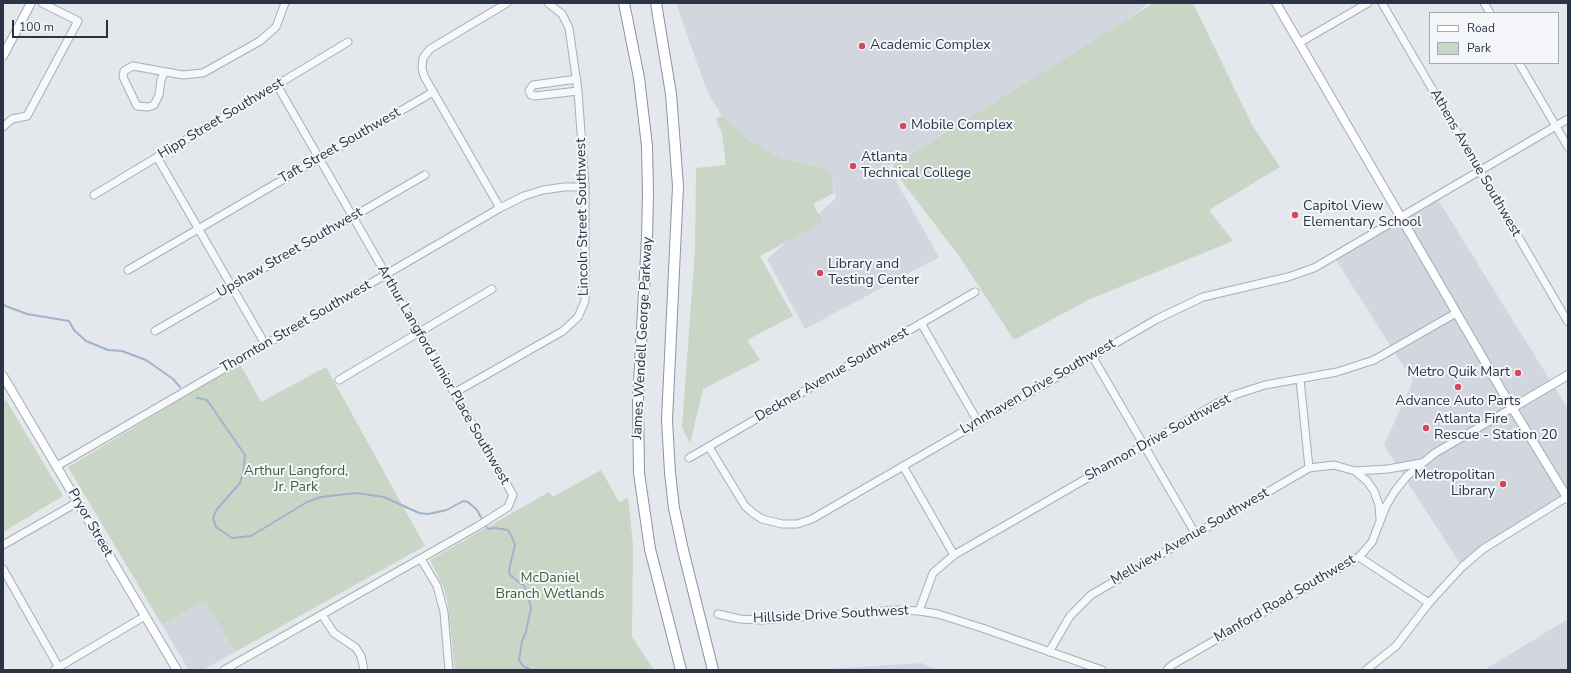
<!DOCTYPE html>
<html>
<head>
<meta charset="utf-8">
<style>
	body { margin:0 }
	#map { position:relative; width:1571px; height:673px; overflow:hidden; background:#e4e7ec; font-family:"Nunito Sans",sans-serif }
	canvas { display:block }
	.frame { position:absolute; inset:0; border:4px solid #2b3445; pointer-events:none }
	.legend { position:absolute; left:1429px; top:12px; width:130px; height:52px; box-sizing:border-box; background:#f4f6f9; border:1px solid #a4a8b1; margin:0; padding:5px 7px; list-style:none; font-size:12px; color:#2b3445 }
	.legend li { display:flex; align-items:center; gap:8px; height:20px }
	.legend b { width:20px; border:1px solid #a4a8b1 }
	.scale { position:absolute; left:12px; top:20px; width:96px; height:18px; box-sizing:border-box; border:2px solid #2b3445; border-top:0; padding-left:5px; font-size:12px; line-height:14px; white-space:nowrap; color:#2b3445; -webkit-text-stroke:3px #f4f6f9; paint-order:stroke }
</style>
</head>
<body>
<div id="map">
<canvas width="1571" height="673"></canvas>
<div class="frame"></div>
<ul class="legend">
<li><b style="height:5px;background:#fff"></b>Road</li>
<li><b style="height:11px;background:#c9d6c5"></b>Park</li>
</ul>
<div class="scale">100 m</div>
</div>
<script>
const g = document.querySelector('canvas').getContext('2d');
g.lineJoin = 'round';
function paint(path, color) { g.fillStyle = color; g.fill(path, 'evenodd'); }
const poly = rows => new Path2D(rows.map(r => 'M' + r).join(''));
function stroke(path, color, width, dash) { g.strokeStyle = color; g.lineWidth = width; g.lineCap = dash ? 'butt' : 'round'; g.setLineDash(dash || []); g.stroke(path); }
function drawText(font, color, halo, rows, align = 'center') {
  g.font = font + ' "Nunito Sans",sans-serif'; g.lineWidth = 4; g.setLineDash([]); g.textBaseline = 'middle'; g.strokeStyle = halo; g.fillStyle = color; for (const [text, x, y, turn = 0] of rows) {
    g.save(); g.translate(x, y); g.rotate((+turn || 0) * Math.PI / 180); g.textAlign = isNaN(turn) ? turn : align; if (halo) g.strokeText(text, 0, 0); g.fillText(text, 0, 0); g.restore();
  }
}
const built = poly([
	[676,3,1149,3,1127,20,894,164,887,165,939,257,805,329,767,259,836,198,831,173,820,167,783,159,750,141,722,116,707,91],
	[1435,195,1568,409,1568,496,1462,567,1384,445,1413,381,1334,257],
	[205,601,235,652,203,670,189,670,162,625],
	[1568,619,1568,670,1484,670],
	[922,663,938,670,809,670]
]);
const green = poly([
	[1154,3,1193,3,1252,125,1280,167,1209,210,1233,241,1090,299,1014,340,959,256,894,171,893,165],
	[722,116,750,141,783,159,820,167,831,173,834,193,813,204,823,222,760,256,793,316,747,340,760,360,703,389,690,444,682,427,695,250,696,168,726,165,722,133,716,119],
	[240,364,261,402,326,367,425,546,235,652,205,601,162,625,68,467],
	[6,400,63,496,3,532,3,402],
	[601,470,619,502,628,498,633,544,632,637,654,670,455,670,448,604,443,586,430,560,549,492,553,497]
]);
const stream = poly([
	[3,305,27,314,69,321,74,330,86,341,108,350,122,351,146,360,173,379,180,387],
	[197,398,207,400,245,455,243,473,240,483,217,509,213,518,216,527,232,538,251,536,307,502,321,497,356,493,384,497,419,513,428,514,447,510,463,501,468,502,477,510,483,521],
	[485,525,488,529,496,528,508,530,512,537,515,545,509,570,510,575,524,586,528,595,531,608,526,632,522,641,519,660,523,666,531,670]
]);
const minor = poly([
	[1382,3,1568,322],
	[1484,3,1490,13],
	[1299,43,1368,3],
	[1519,63,1568,147],
	[164,73,161,80,159,95,154,105,148,107,137,106,123,77,124,71,129,68,133,66,183,75,203,73,260,41,276,27,285,3],
	[577,79,533,85,529,91,531,95,535,96,578,91],
	[3,127,12,119,27,116,78,21,42,3],
	[157,157,265,344],
	[94,195,348,42],
	[500,208,424,76,422,68,423,58,430,49,507,3],
	[128,270,433,92],
	[921,323,978,422],
	[155,331,425,175],
	[1092,356,1195,533],
	[1300,379,1309,468],
	[339,380,492,289],
	[454,393,563,331,578,317,585,301,585,187,578,91,569,28,562,14,548,3],
	[709,447,745,506,753,513,762,519,782,524,797,524,812,519,1157,319,1203,297,1288,277,1314,268,1568,119],
	[689,458,975,292],
	[57,466,500,208,524,196,543,190,564,187,585,187],
	[903,466,954,555],
	[1355,471,1367,481,1374,491,1379,505,1380,520],
	[3,545,78,502],
	[1359,557,1429,603],
	[421,559,437,586,444,612,449,670],
	[3,569,58,666],
	[919,611,933,573,954,555,1214,405,1234,395,1265,385,1337,372,1374,360,1456,313],
	[718,614,740,619,761,620,898,610,919,611,938,614,982,628,1102,670],
	[322,615,334,633,356,648,361,656,364,670],
	[1049,652,1070,616,1091,595,1309,468,1334,465,1355,471,1388,469,1421,463],
	[54,670,145,616],
	[224,670,478,526,508,507,513,495,277,85],
	[1167,670,1172,665,1359,557,1372,542,1386,506,1395,491,1407,476,1435,453,1512,408],
	[1366,670,1396,646,1429,603,1462,567,1483,549,1567,497]
]);
const major = poly([
	[1276,3,1502,391,1568,499],
	[3,56,31,3],
	[3,376,177,670],
	[1512,408,1568,375]
]);
const highway = poly([
	[624,3,639,78,647,146,648,193,647,238,638,401,639,473,650,549,681,670],
	[656,3,671,94,678,186,667,420,670,473,674,508,683,550,713,670]
]);
const markers = [
	[862,46,4,"#d1495b"],
	[903,126,4,"#d1495b"],
	[853,166,4,"#d1495b"],
	[1295,215,4,"#d1495b"],
	[820,273,4,"#d1495b"],
	[1518,373,4,"#d1495b"],
	[1458,387,4,"#d1495b"],
	[1426,428,4,"#d1495b"],
	[1503,484,4,"#d1495b"]
];
const poiNames = [
	["Academic Complex",870,46],
	["Mobile Complex",911,126],
	["Atlanta",861,158],
	["Technical College",861,174],
	["Capitol View",1303,207],
	["Elementary School",1303,223],
	["Library and",828,265],
	["Testing Center",828,281],
	["Metro Quik Mart",1510,373,"right"],
	["Advance Auto Parts",1458,402,"center"],
	["Atlanta Fire",1434,420],
	["Rescue - Station 20",1434,436],
	["Metropolitan",1495,476,"right"],
	["Library",1495,492,"right"]
];
const streetNames = [
	["Hipp Street Southwest",221,119,-31],
	["Taft Street Southwest",340,146,-30],
	["Athens Avenue Southwest",1475,163,60],
	["Lincoln Street Southwest",583,217,-91],
	["Upshaw Street Southwest",290,253,-30],
	["Thornton Street Southwest",296,327,-30],
	["James Wendell George Parkway",643,338,-87],
	["Arthur Langford Junior Place Southwest",443,375,60],
	["Deckner Avenue Southwest",832,375,-30],
	["Lynnhaven Drive Southwest",1038,387,-30],
	["Shannon Drive Southwest",1158,438,-29],
	["Pryor Street",90,523,60],
	["Mellview Avenue Southwest",1190,537,-30],
	["Manford Road Southwest",1285,599,-30],
	["Hillside Drive Southwest",831,615,-3]
];
const parkNames = [
	["Arthur Langford,",296,472],
	["Jr. Park",296,488],
	["McDaniel",550,579],
	["Branch Wetlands",550,595]
];
paint(built, '#d2d6de');
paint(green, '#c9d6c5');
stroke(stream, '#9fb4cc', 2);
stroke(minor, '#a9aeb7', 9);
stroke(major, '#a3abb8', 10);
stroke(highway, '#8b94a3', 12);
stroke(minor, '#f7f8fa', 7);
stroke(major, '#fff', 8);
stroke(highway, '#fff', 10);
for (const [x, y, r, color] of markers) { const dot = new Path2D(); dot.arc(x, y, r, 0, 2 * Math.PI); g.fillStyle = color; g.fill(dot); stroke(dot, '#f4f6f9', 1.5); }
drawText('14px', '#2b3445', '#f4f6f9', poiNames, 'left');
drawText('14px', '#2b3445', '#f4f6f9', streetNames);
drawText('14px', '#3f6138', '#f4f6f9', parkNames);
</script>
</body>
</html>
